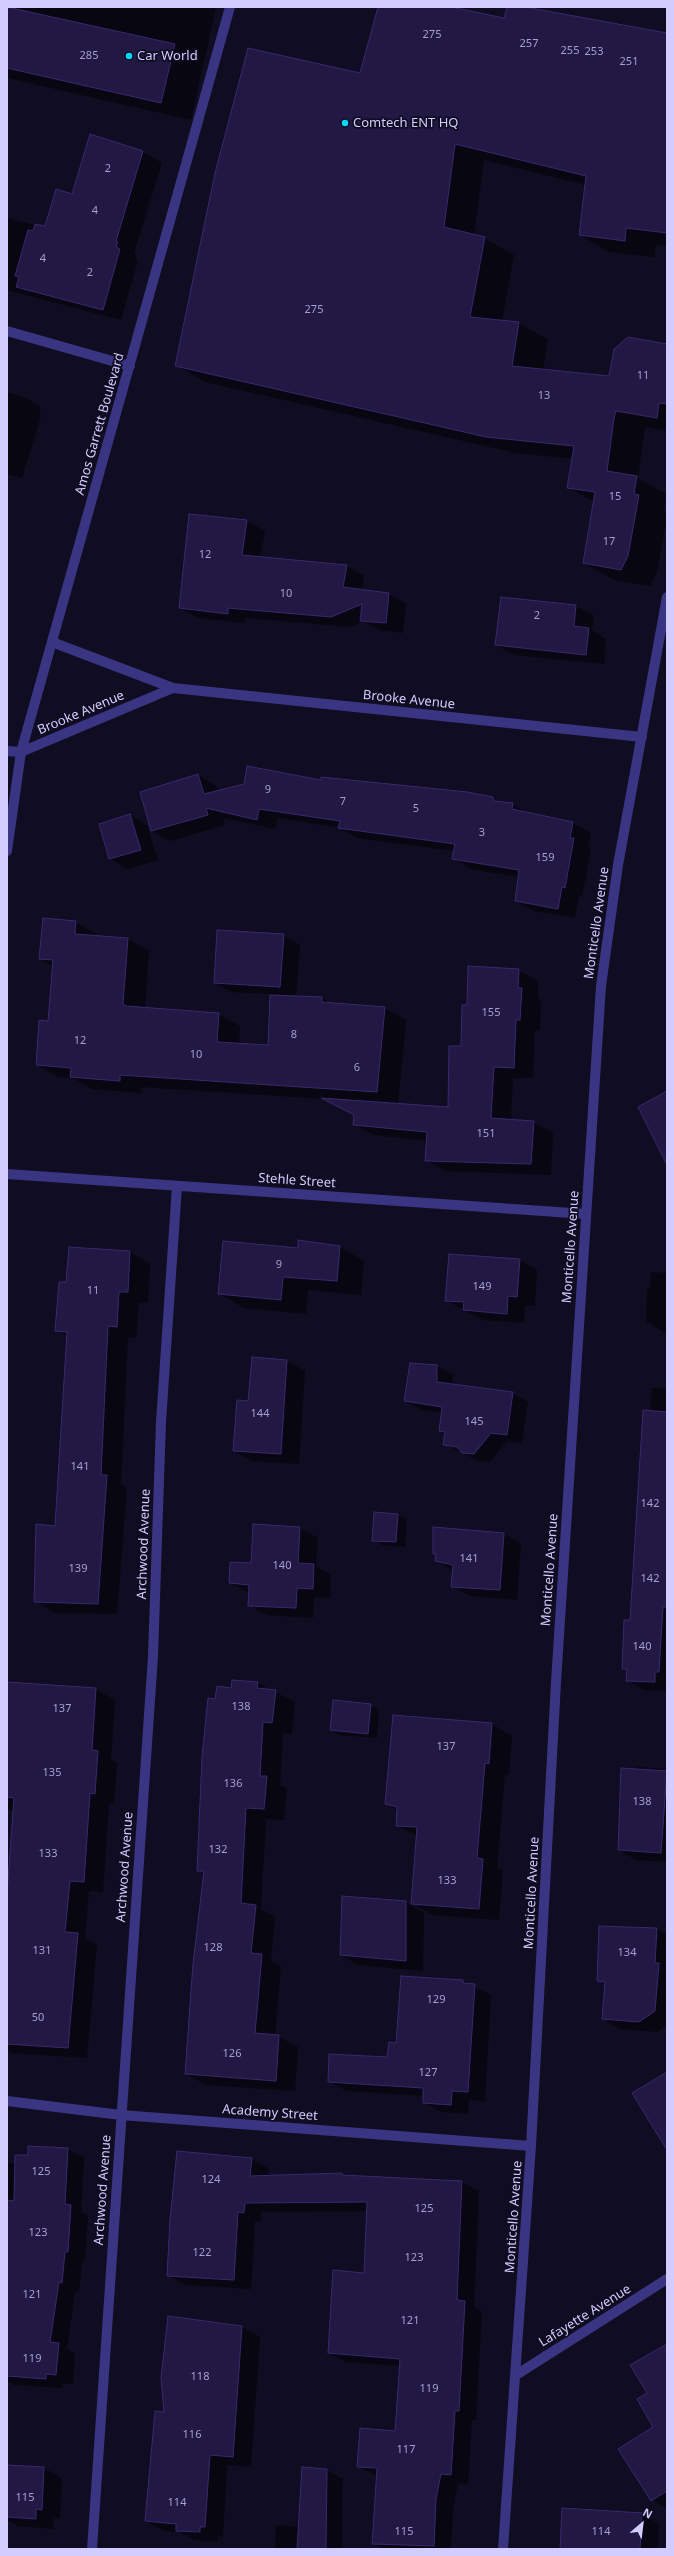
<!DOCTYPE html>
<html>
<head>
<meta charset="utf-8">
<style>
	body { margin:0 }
	#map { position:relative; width:674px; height:2556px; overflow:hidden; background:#100c21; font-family:"Noto Sans",sans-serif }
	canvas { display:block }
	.frame { position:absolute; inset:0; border:8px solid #d3ccff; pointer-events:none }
	.north { position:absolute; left:622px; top:2504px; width:40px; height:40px; -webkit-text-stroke:3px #100c21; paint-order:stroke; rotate:28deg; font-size:11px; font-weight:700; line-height:16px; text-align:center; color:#d3ccff }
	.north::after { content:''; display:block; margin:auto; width:14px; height:18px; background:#d3ccff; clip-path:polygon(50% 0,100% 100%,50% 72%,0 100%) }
</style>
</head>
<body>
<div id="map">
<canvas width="674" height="2556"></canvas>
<div class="frame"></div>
<div class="north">N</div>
</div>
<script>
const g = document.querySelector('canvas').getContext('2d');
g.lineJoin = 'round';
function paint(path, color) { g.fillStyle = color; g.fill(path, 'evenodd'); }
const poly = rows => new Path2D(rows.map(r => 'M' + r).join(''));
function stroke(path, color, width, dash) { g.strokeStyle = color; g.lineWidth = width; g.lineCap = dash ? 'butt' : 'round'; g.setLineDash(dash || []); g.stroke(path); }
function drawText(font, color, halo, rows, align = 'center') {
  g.font = font + ' "Noto Sans",sans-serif'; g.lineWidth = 3.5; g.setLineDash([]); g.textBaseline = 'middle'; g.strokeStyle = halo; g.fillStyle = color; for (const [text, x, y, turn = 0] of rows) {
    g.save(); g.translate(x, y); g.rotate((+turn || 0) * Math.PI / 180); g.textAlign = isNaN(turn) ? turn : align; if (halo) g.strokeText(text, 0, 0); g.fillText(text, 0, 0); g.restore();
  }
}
const shadow = poly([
	[7,7,216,7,191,120,7,78],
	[379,7,451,7,504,20,508,7,520,7,667,34,667,246,656,245,654,257,609,252,580,235,586,185,484,160,474,236,484,238,514,255,502,321,519,323,548,340,543,370,610,377,667,345,667,431,645,427,638,478,666,494,664,510,667,512,667,517,657,573,650,586,614,580,584,563,594,502,568,487,573,459,516,453,205,382,176,365,360,74],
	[91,136,143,152,162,163,134,253,136,254,135,258,138,260,121,320,7,290,7,218,46,228,73,195],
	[7,392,24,397,41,407,39,415,41,416,22,478,7,474],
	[190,515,247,521,265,531,260,557,347,566,364,576,362,591,389,594,406,604,403,633,379,630,363,621,350,627,246,618,245,623,198,618,180,608],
	[502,598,576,606,594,616,592,630,606,639,604,664,514,655,496,645],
	[198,775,216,786,218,791,322,781,493,798,500,803,512,804,529,814,573,823,591,833,588,848,591,849,582,897,579,896,575,918,534,911,516,901,519,877,471,869,454,858,455,851,357,838,341,828,277,818,275,829,223,818,225,825,170,841,152,831,141,792],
	[130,815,147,825,158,860,127,869,110,858],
	[75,922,97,934,96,936,128,939,149,951,145,1009,218,1014,240,1026,239,1044,269,1046,271,994,231,992,215,983,283,935,300,945,296,997,322,998,332,1004,384,1008,406,1020,398,1104,449,1108,468,1006,518,970,538,981,538,998,541,1000,540,1031,535,1031,533,1078,513,1078,511,1121,533,1122,553,1133,551,1175,446,1171,426,1160,428,1141,374,1135,354,1124,355,1116,325,1099,141,1087,141,1093,92,1089,73,1078,58,1077,37,1064,49,1022,53,966,40,959],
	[339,1246,364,1261,361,1295,308,1290,306,1314,244,1308,220,1294,299,1249],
	[70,1248,130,1252,150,1264,148,1303,139,1303,136,1338,128,1337,121,1484,127,1488,117,1614,55,1613,35,1601,56,1527,68,1337,56,1330,67,1283],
	[520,1260,537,1270,535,1306,525,1306,524,1323,482,1320,446,1300],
	[651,1272,667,1273,667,1335,646,1321,647,1289,650,1289],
	[253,1358,287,1361,305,1371,299,1464,252,1461,234,1451,249,1402],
	[411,1364,437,1366,453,1375,452,1385,512,1393,528,1402,522,1443,507,1441,490,1462,479,1461,444,1444,445,1434,440,1431,443,1413,421,1410,405,1401],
	[652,1388,667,1389,667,1691,644,1690,627,1680,628,1671,623,1668,631,1621],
	[398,1515,407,1520,405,1547,382,1545,373,1540],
	[254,1525,300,1528,318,1538,316,1566,331,1575,330,1598,314,1597,313,1618,267,1615,249,1605,250,1593,230,1583,252,1564],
	[504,1534,521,1544,517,1600,470,1596,452,1586,453,1570,436,1561,437,1555,434,1553],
	[7,1683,95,1689,115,1700,111,1759,117,1763,114,1804,109,1804,103,1892,89,1891,85,1939,97,1945,87,2058,12,2053,7,2050,7,1904,14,1812,7,1808],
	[257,1683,295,1702,292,1734,283,1733,280,1785,287,1789,284,1820,266,1819,261,1909,275,1917,271,1961,281,1966,275,2035,298,2047,295,2091,206,2085,186,2074,204,1874,198,1870,216,1700,232,1689],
	[370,1705,379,1710,377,1738,340,1735,331,1730],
	[492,1724,512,1736,509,1775,505,1774,497,1868,503,1871,499,1920,433,1915,412,1903,417,1836,397,1825,398,1811,386,1804],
	[636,1767,667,1769,667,1862,636,1860,619,1850],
	[406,1902,424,1913,423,1971,358,1965,341,1955],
	[657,1929,667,1935,667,2025,657,2032,620,2029,603,2019,606,1985,598,1981],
	[463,1981,491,1995,485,2101,469,2100,468,2114,441,2112,424,2102,424,2096,346,2091,329,2081,388,2058,397,2044],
	[67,2148,84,2158,81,2212,88,2216,85,2261,82,2261,79,2292,75,2292,67,2349,75,2354,73,2384,63,2384,62,2388,14,2385,7,2381,7,2163,16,2164,29,2157],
	[252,2159,269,2169,268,2177,342,2174,346,2176,462,2182,479,2191,474,2307,482,2312,476,2420,472,2420,468,2484,458,2483,453,2510,451,2549,384,2549,373,2543,377,2476,358,2466,395,2432,400,2366,346,2362,329,2353,365,2274,368,2211,261,2212,261,2222,255,2221,251,2289,185,2285,168,2275],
	[169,2317,242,2327,260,2337,251,2467,227,2465,223,2537,218,2536,217,2542,194,2540,180,2532,164,2531,146,2521,165,2413],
	[667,2353,667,2509,652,2500,655,2427,648,2394],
	[7,2466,44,2468,62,2478,60,2519,54,2518,53,2529,18,2526,7,2520],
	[303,2468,327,2470,343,2479,342,2549,275,2549,276,2525,298,2527],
	[642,2514,659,2524,658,2549,561,2549]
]);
const building = poly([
	[7,7,175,44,161,103,7,68,7,7],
	[378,7,451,7,504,18,507,7,525,7,667,33,667,233,626,228,625,241,579,235,586,176,455,144,444,227,485,237,470,317,519,322,512,366,609,376,614,349,628,337,667,344,667,404,659,403,657,418,616,411,614,418,607,471,637,476,634,494,639,495,628,556,621,570,583,563,595,492,567,488,574,446,486,437,175,366,215,173,248,48,360,73,378,7],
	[90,134,143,151,116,241,118,242,116,247,120,249,103,310,16,287,19,277,15,276,28,230,33,231,35,224,45,226,56,189,72,194,90,134],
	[189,514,247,520,242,555,347,565,343,587,389,593,386,623,360,621,362,604,331,617,228,608,228,614,179,608,189,514],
	[501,597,576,605,574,626,589,628,586,655,495,645,501,597],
	[247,766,321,780,321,777,467,792,493,797,494,801,513,803,512,809,573,822,570,838,574,838,565,888,562,887,558,909,515,901,519,870,452,859,455,844,338,828,340,821,259,809,257,820,206,808,208,815,151,831,140,792,198,774,204,794,244,784,247,766],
	[130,814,141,850,109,859,99,824,130,814],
	[43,918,76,921,75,934,128,938,123,1004,126,1006,219,1013,217,1042,268,1045,270,995,322,997,322,1002,385,1007,377,1092,120,1075,120,1081,94,1079,70,1077,71,1068,36,1065,39,1020,48,1021,53,960,39,959,43,918],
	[217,930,284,934,280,987,214,983,217,930],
	[468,966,519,969,518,988,522,988,520,1020,516,1020,514,1068,494,1067,491,1118,534,1121,531,1164,425,1161,427,1132,353,1125,354,1115,321,1098,448,1107,449,1046,461,1046,462,1005,467,1005,468,966],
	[667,1091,667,1165,638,1107,667,1091],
	[298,1240,340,1246,337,1281,283,1277,281,1300,218,1294,223,1241,298,1248,298,1240],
	[69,1247,130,1251,128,1292,119,1292,117,1327,108,1326,101,1475,107,1475,98,1604,34,1602,36,1524,55,1526,67,1332,55,1331,59,1282,66,1282,69,1247],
	[449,1254,520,1259,517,1297,508,1296,507,1314,463,1310,464,1302,445,1301,449,1254],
	[252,1357,287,1360,281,1454,233,1451,237,1400,248,1401,252,1357],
	[410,1363,437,1365,437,1382,513,1392,507,1435,491,1433,474,1454,462,1453,457,1447,443,1445,445,1432,439,1431,442,1407,404,1401,410,1363],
	[643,1410,667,1412,667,1607,663,1607,659,1672,655,1672,655,1682,626,1681,627,1669,622,1669,624,1620,630,1620,643,1410],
	[374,1512,398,1514,396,1542,372,1541,374,1512],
	[253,1524,300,1527,298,1563,314,1564,313,1589,297,1588,296,1608,248,1606,249,1585,229,1583,230,1562,251,1563,253,1524],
	[433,1527,504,1533,500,1590,451,1587,453,1565,435,1561,436,1554,433,1554,433,1527],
	[232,1680,258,1682,257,1688,276,1690,272,1723,263,1722,260,1776,267,1776,264,1809,246,1808,241,1903,256,1905,251,1953,262,1954,255,2033,279,2035,276,2081,185,2074,193,1964,204,1871,197,1871,202,1757,208,1698,215,1699,217,1686,231,1688,232,1680],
	[7,1682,96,1688,92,1750,98,1751,95,1794,90,1793,84,1882,70,1881,65,1932,78,1933,68,2048,7,2044,7,1894,14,1798,7,1797,7,1682],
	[333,1700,371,1704,368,1734,330,1730,333,1700],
	[393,1715,492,1723,489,1764,485,1763,477,1858,483,1859,479,1909,411,1904,417,1827,396,1826,397,1807,385,1804,393,1715],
	[621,1768,667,1771,661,1853,618,1850,621,1768],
	[342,1896,406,1901,406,1961,340,1955,342,1896],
	[599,1926,657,1928,655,1963,659,1963,655,2011,639,2022,602,2019,605,1982,597,1981,599,1926],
	[401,1976,463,1980,463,1983,475,1984,468,2092,452,2091,451,2105,423,2103,423,2088,328,2082,329,2054,387,2057,389,2042,396,2043,401,1976],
	[667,2072,667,2150,632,2093,667,2072],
	[28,2146,68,2148,65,2204,71,2205,68,2252,65,2252,62,2283,59,2282,50,2342,59,2343,56,2375,46,2374,46,2379,7,2376,7,2200,14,2201,15,2155,28,2155,28,2146],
	[177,2151,252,2158,250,2176,342,2173,342,2175,462,2181,457,2300,465,2301,459,2411,455,2411,451,2475,441,2474,436,2499,434,2546,372,2544,377,2468,357,2467,360,2428,395,2431,400,2359,328,2353,333,2270,364,2273,367,2202,245,2203,244,2213,238,2212,234,2280,167,2276,170,2219,177,2151],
	[168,2316,242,2326,233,2457,210,2455,205,2527,200,2527,200,2532,176,2531,176,2524,145,2521,155,2411,164,2412,161,2378,168,2316],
	[667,2344,667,2491,651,2501,618,2449,653,2427,637,2399,647,2393,630,2365,667,2344],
	[7,2465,44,2467,42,2510,36,2509,36,2519,7,2517,7,2465],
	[302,2467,327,2469,326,2549,297,2549,302,2467],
	[562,2508,642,2513,640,2549,560,2549,562,2508]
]);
const minor = poly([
	[7,331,130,366],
	[52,642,173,688,642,737],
	[7,751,21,752,173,688],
	[7,851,21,752,230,7],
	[7,1174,586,1214],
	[7,2101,121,2115,531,2146],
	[516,2375,667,2279],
	[92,2549,153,1656,161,1422,177,1186],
	[503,2549,531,2146,556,1682,601,986,618,865,667,597]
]);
const markers = [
	[129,56,4,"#00d8f7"],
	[345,123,4,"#00d8f7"]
];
const numberNames = [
	["275",432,35],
	["257",529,44],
	["255",570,51],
	["253",594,52],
	["285",89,56],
	["251",629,62],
	["2",108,169],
	["4",95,211],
	["4",43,259],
	["2",90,273],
	["275",314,310],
	["11",643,376],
	["13",544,396],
	["15",615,497],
	["17",609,542],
	["12",205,555],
	["10",286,594],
	["2",537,616],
	["9",268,790],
	["7",343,802],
	["5",416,809],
	["3",482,833],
	["159",545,858],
	["155",491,1013],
	["8",294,1035],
	["12",80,1041],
	["10",196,1055],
	["6",357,1068],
	["151",486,1134],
	["9",279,1265],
	["149",482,1287],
	["11",93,1291],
	["144",260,1414],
	["145",474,1422],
	["141",80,1467],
	["142",650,1504],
	["141",469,1559],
	["140",282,1566],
	["139",78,1569],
	["142",650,1579],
	["140",642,1647],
	["138",241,1707],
	["137",62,1709],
	["137",446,1747],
	["135",52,1773],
	["136",233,1784],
	["138",642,1802],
	["132",218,1850],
	["133",48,1854],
	["133",447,1881],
	["128",213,1948],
	["131",42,1951],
	["134",627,1953],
	["129",436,2000],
	["50",38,2018],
	["126",232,2054],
	["127",428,2073],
	["125",41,2172],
	["124",211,2180],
	["125",424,2209],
	["123",38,2233],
	["122",202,2253],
	["123",414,2258],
	["121",32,2295],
	["121",410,2321],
	["119",32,2359],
	["118",200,2377],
	["119",429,2389],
	["116",192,2435],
	["117",406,2450],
	["115",25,2498],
	["114",177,2503],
	["115",404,2532],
	["114",601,2532]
];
const poiNames = [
	["Car World",137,56],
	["Comtech ENT HQ",353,123]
];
const streetNames = [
	["Amos Garrett Boulevard",100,424,-74],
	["Brooke Avenue",409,700,6],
	["Brooke Avenue",81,713,-23],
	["Monticello Avenue",597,923,-82],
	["Stehle Street",297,1181,4],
	["Monticello Avenue",571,1247,-86],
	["Archwood Avenue",144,1544,-88],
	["Monticello Avenue",550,1570,-86],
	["Archwood Avenue",125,1867,-86],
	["Monticello Avenue",532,1893,-87],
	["Academy Street",270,2113,4],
	["Archwood Avenue",103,2190,-86],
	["Monticello Avenue",514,2217,-86],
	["Lafayette Avenue",585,2316,-32]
];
paint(shadow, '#0007');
paint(building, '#211843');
stroke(building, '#392970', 1);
stroke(minor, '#3a3582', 10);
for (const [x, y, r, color] of markers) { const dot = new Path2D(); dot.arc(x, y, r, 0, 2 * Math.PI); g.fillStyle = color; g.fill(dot); stroke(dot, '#100c21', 1.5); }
drawText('11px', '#a69fd0', null, numberNames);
drawText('13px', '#d3ccff', '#100c21', poiNames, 'left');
drawText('13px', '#d3ccff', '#100c21', streetNames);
</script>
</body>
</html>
